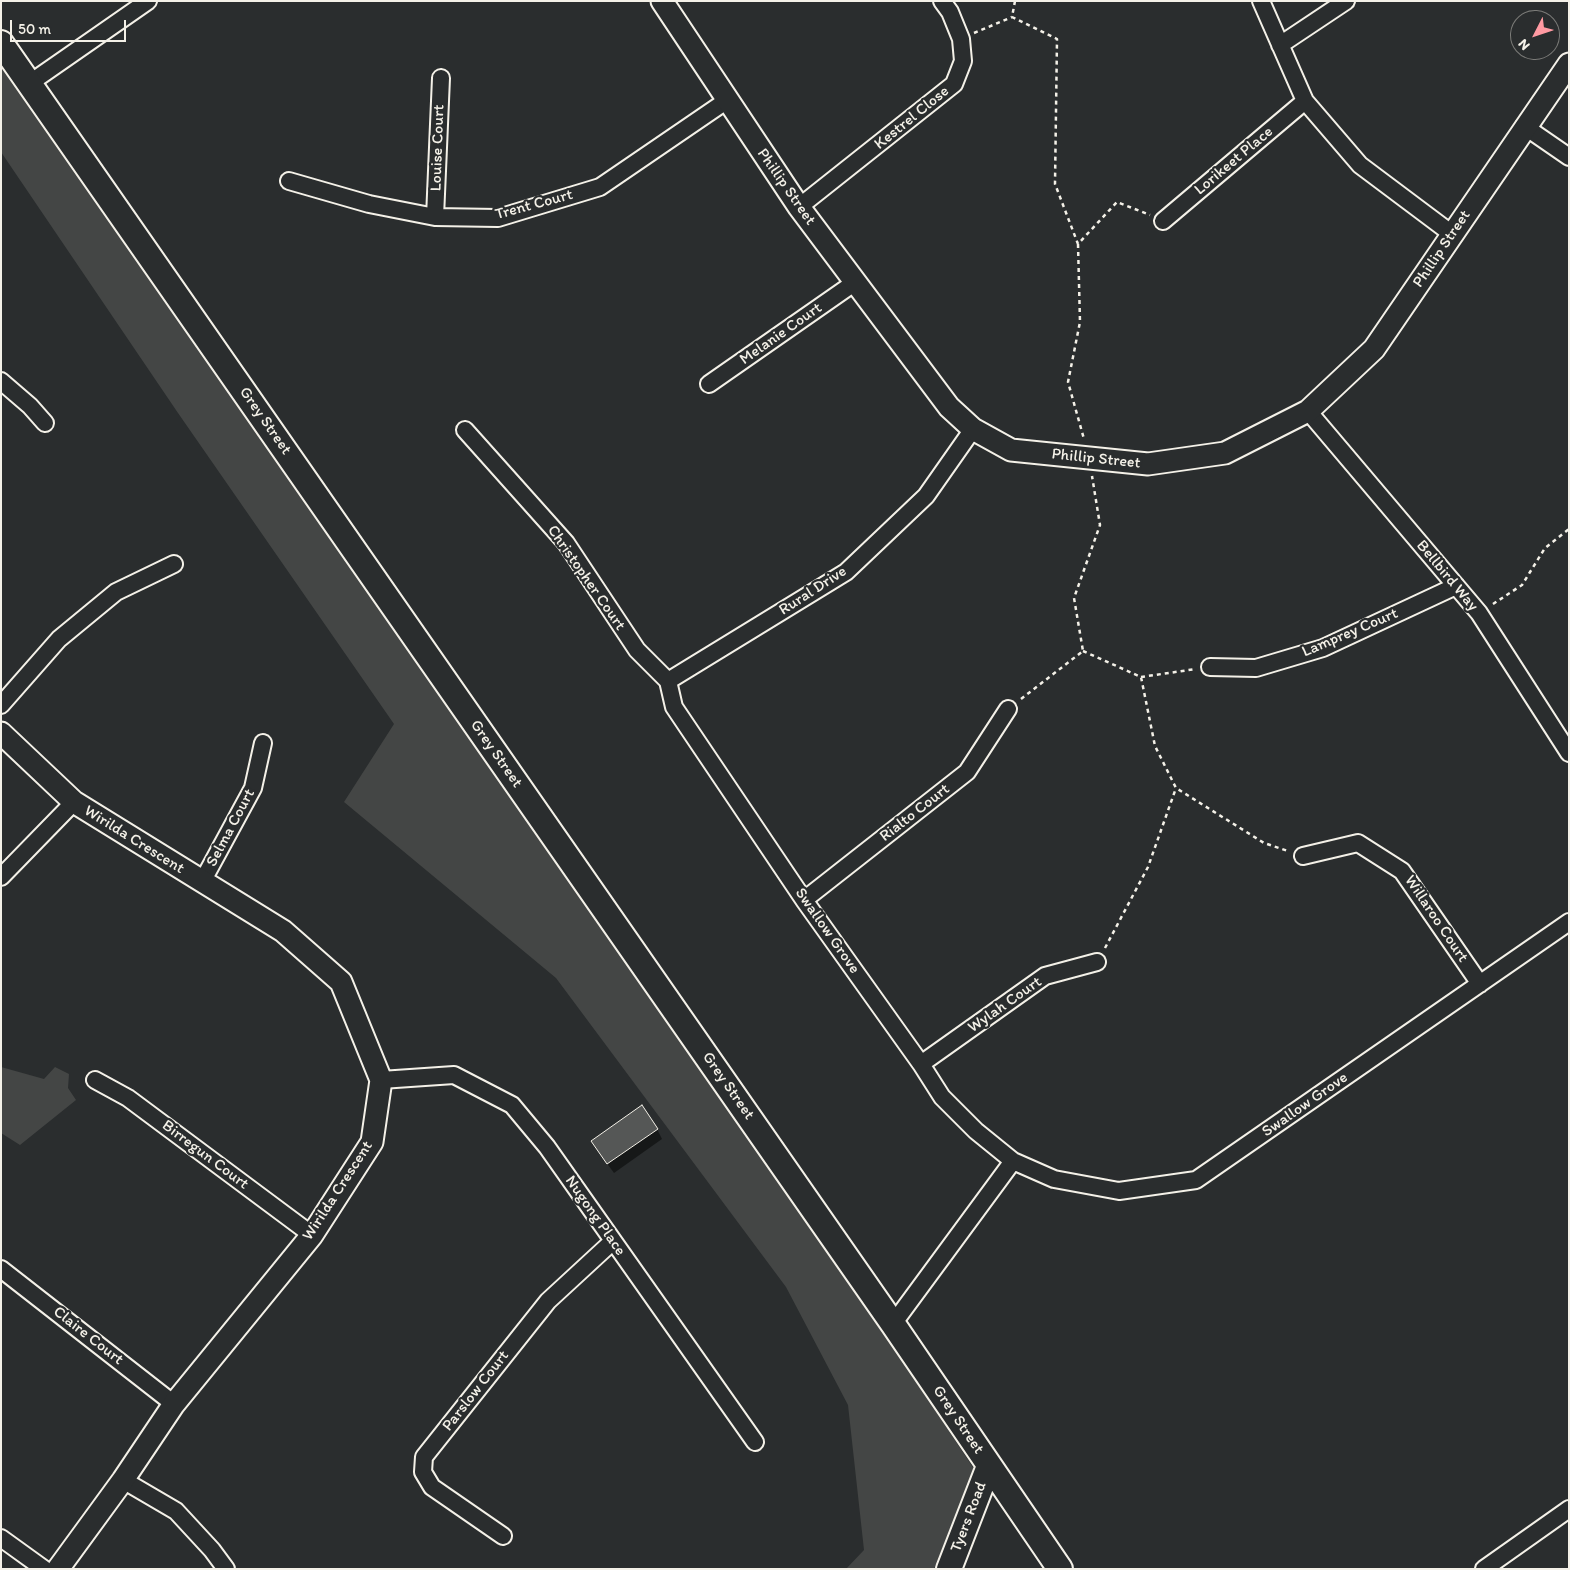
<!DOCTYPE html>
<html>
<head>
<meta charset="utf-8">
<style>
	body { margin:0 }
	#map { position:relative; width:1570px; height:1570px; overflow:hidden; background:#2a2d2e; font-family:Itim,sans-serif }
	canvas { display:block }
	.frame { position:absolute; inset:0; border:2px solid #f4f1e8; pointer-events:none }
	.north { position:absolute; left:1510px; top:10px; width:50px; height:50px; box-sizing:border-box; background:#2a2d2e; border:1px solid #7b7b78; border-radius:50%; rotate:229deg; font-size:14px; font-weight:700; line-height:20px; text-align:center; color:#f4f1e8 }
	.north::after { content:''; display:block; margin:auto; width:18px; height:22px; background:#ff9aa2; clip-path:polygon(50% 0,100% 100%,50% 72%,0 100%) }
	.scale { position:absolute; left:10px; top:20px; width:116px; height:22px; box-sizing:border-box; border:2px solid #f4f1e8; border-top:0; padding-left:6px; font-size:15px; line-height:18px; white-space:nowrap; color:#f4f1e8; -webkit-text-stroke:4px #2a2d2e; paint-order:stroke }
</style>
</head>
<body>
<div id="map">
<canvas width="1570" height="1570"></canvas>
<div class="frame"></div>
<div class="north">N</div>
<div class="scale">50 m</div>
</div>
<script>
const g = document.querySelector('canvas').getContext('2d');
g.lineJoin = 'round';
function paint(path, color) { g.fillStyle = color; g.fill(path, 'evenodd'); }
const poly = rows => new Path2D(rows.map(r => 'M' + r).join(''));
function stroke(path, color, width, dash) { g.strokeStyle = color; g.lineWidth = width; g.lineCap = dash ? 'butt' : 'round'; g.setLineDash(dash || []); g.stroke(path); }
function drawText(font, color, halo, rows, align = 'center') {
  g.font = font + ' Itim,sans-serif'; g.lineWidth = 4.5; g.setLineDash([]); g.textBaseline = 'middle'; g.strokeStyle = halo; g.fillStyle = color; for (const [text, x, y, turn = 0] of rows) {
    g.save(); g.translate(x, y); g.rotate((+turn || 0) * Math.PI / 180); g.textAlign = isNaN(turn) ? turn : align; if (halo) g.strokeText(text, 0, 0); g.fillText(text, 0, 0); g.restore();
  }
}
const green = poly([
	[1,56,753,1135,974,1469,934,1569,846,1569,864,1550,848,1405,786,1287,556,978,344,802,394,724,178,413,1,152],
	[1,1067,44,1079,55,1067,69,1074,68,1088,76,1100,20,1145,1,1133]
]);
const shadow = poly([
	[657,1129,662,1139,614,1173,598,1151]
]);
const building = poly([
	[642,1105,658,1129,607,1164,591,1141,642,1105]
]);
const path = poly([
	[1015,1,1012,17,1057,39,1055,184,1078,244,1117,202,1150,215],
	[974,33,1012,17],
	[1078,244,1080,322,1068,382,1084,439],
	[1493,604,1522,585,1545,548,1569,529],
	[1083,651,1141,677,1155,746,1176,788,1264,843,1288,851],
	[1141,677,1196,669],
	[1021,699,1083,651,1074,598,1100,525,1092,476],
	[1105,948,1148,867,1176,788]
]);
const minor = poly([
	[1261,1,1305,101,1360,165,1452,234],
	[1280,45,1346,1],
	[30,83,148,1],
	[1524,126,1569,157],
	[289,181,369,204,435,217,498,218,600,187,726,101],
	[799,207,954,84,963,61,961,39,950,12,942,1],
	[435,217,441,78],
	[1163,221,1305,101],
	[1,381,30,406,45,423],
	[709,384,854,283],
	[1308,411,1479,613,1569,753],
	[465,430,566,543,637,650,668,681],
	[1210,667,1256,668,1323,648,1456,586],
	[668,681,674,707,804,900,921,1064,942,1097,976,1131,1013,1161,1054,1179,1119,1191,1196,1180,1569,922],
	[668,681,846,572,926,496,973,429],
	[1,705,59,639,116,592,174,564],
	[1303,856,1358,843,1402,871,1480,984],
	[1,877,74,802],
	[202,882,253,788,263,743],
	[804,900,967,772,1008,709],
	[921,1064,1045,976,1097,962],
	[95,1080,128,1098,312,1235],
	[381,1080,454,1075,512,1105,547,1147,755,1442],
	[1,1269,174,1404],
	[893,1324,1013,1161],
	[123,1480,176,1511,212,1550,226,1569],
	[503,1536,432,1487,423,1472,424,1457,548,1301,612,1242],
	[1,1538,44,1569],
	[1484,1569,1569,1509]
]);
const tertiary = poly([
	[662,1,799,207,949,407,973,429,1011,450,1148,464,1225,453,1308,411,1374,349,1569,64],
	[1,733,74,802,283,931,341,982,381,1080,372,1142,312,1235,174,1404,123,1480,58,1569]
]);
const secondary = poly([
	[1,43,893,1324,1060,1569],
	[949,1569,989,1466]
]);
const streetNames = [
	["Kestrel Close",912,118,-39],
	["Louise Court",438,148,-88],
	["Lorikeet Place",1234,161,-40],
	["Phillip Street",786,187,55],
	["Trent Court",534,205,-15],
	["Phillip Street",1442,249,-56],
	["Melanie Court",781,334,-35],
	["Grey Street",265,421,55],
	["Phillip Street",1096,459,6],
	["Bellbird Way",1447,576,50],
	["Christopher Court",586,578,55],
	["Rural Drive",813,591,-33],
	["Lamprey Court",1350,633,-23],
	["Grey Street",496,754,55],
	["Rialto Court",915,813,-38],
	["Selma Court",231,828,-62],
	["Wirilda Crescent",134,840,32],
	["Willaroo Court",1436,919,56],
	["Swallow Grove",827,931,55],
	["Wylah Court",1005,1005,-35],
	["Grey Street",728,1086,55],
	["Swallow Grove",1305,1105,-35],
	["Birregun Court",205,1155,37],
	["Wirilda Crescent",338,1191,-57],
	["Nugong Place",595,1216,55],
	["Claire Court",88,1336,38],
	["Parslow Court",476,1391,-52],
	["Grey Street",958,1420,56],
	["Tyers Road",969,1517,-69]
];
paint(green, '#444645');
paint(shadow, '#0007');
paint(building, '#555756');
stroke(building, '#f4f1e8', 1);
stroke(minor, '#f4f1e8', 20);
stroke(tertiary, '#f4f1e8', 25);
stroke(secondary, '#f4f1e8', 28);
stroke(path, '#f4f1e8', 2.5, [4, 4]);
stroke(minor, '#2a2d2e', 16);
stroke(tertiary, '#2a2d2e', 21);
stroke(secondary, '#2a2d2e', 24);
drawText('16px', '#f4f1e8', '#2a2d2e', streetNames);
</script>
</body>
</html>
